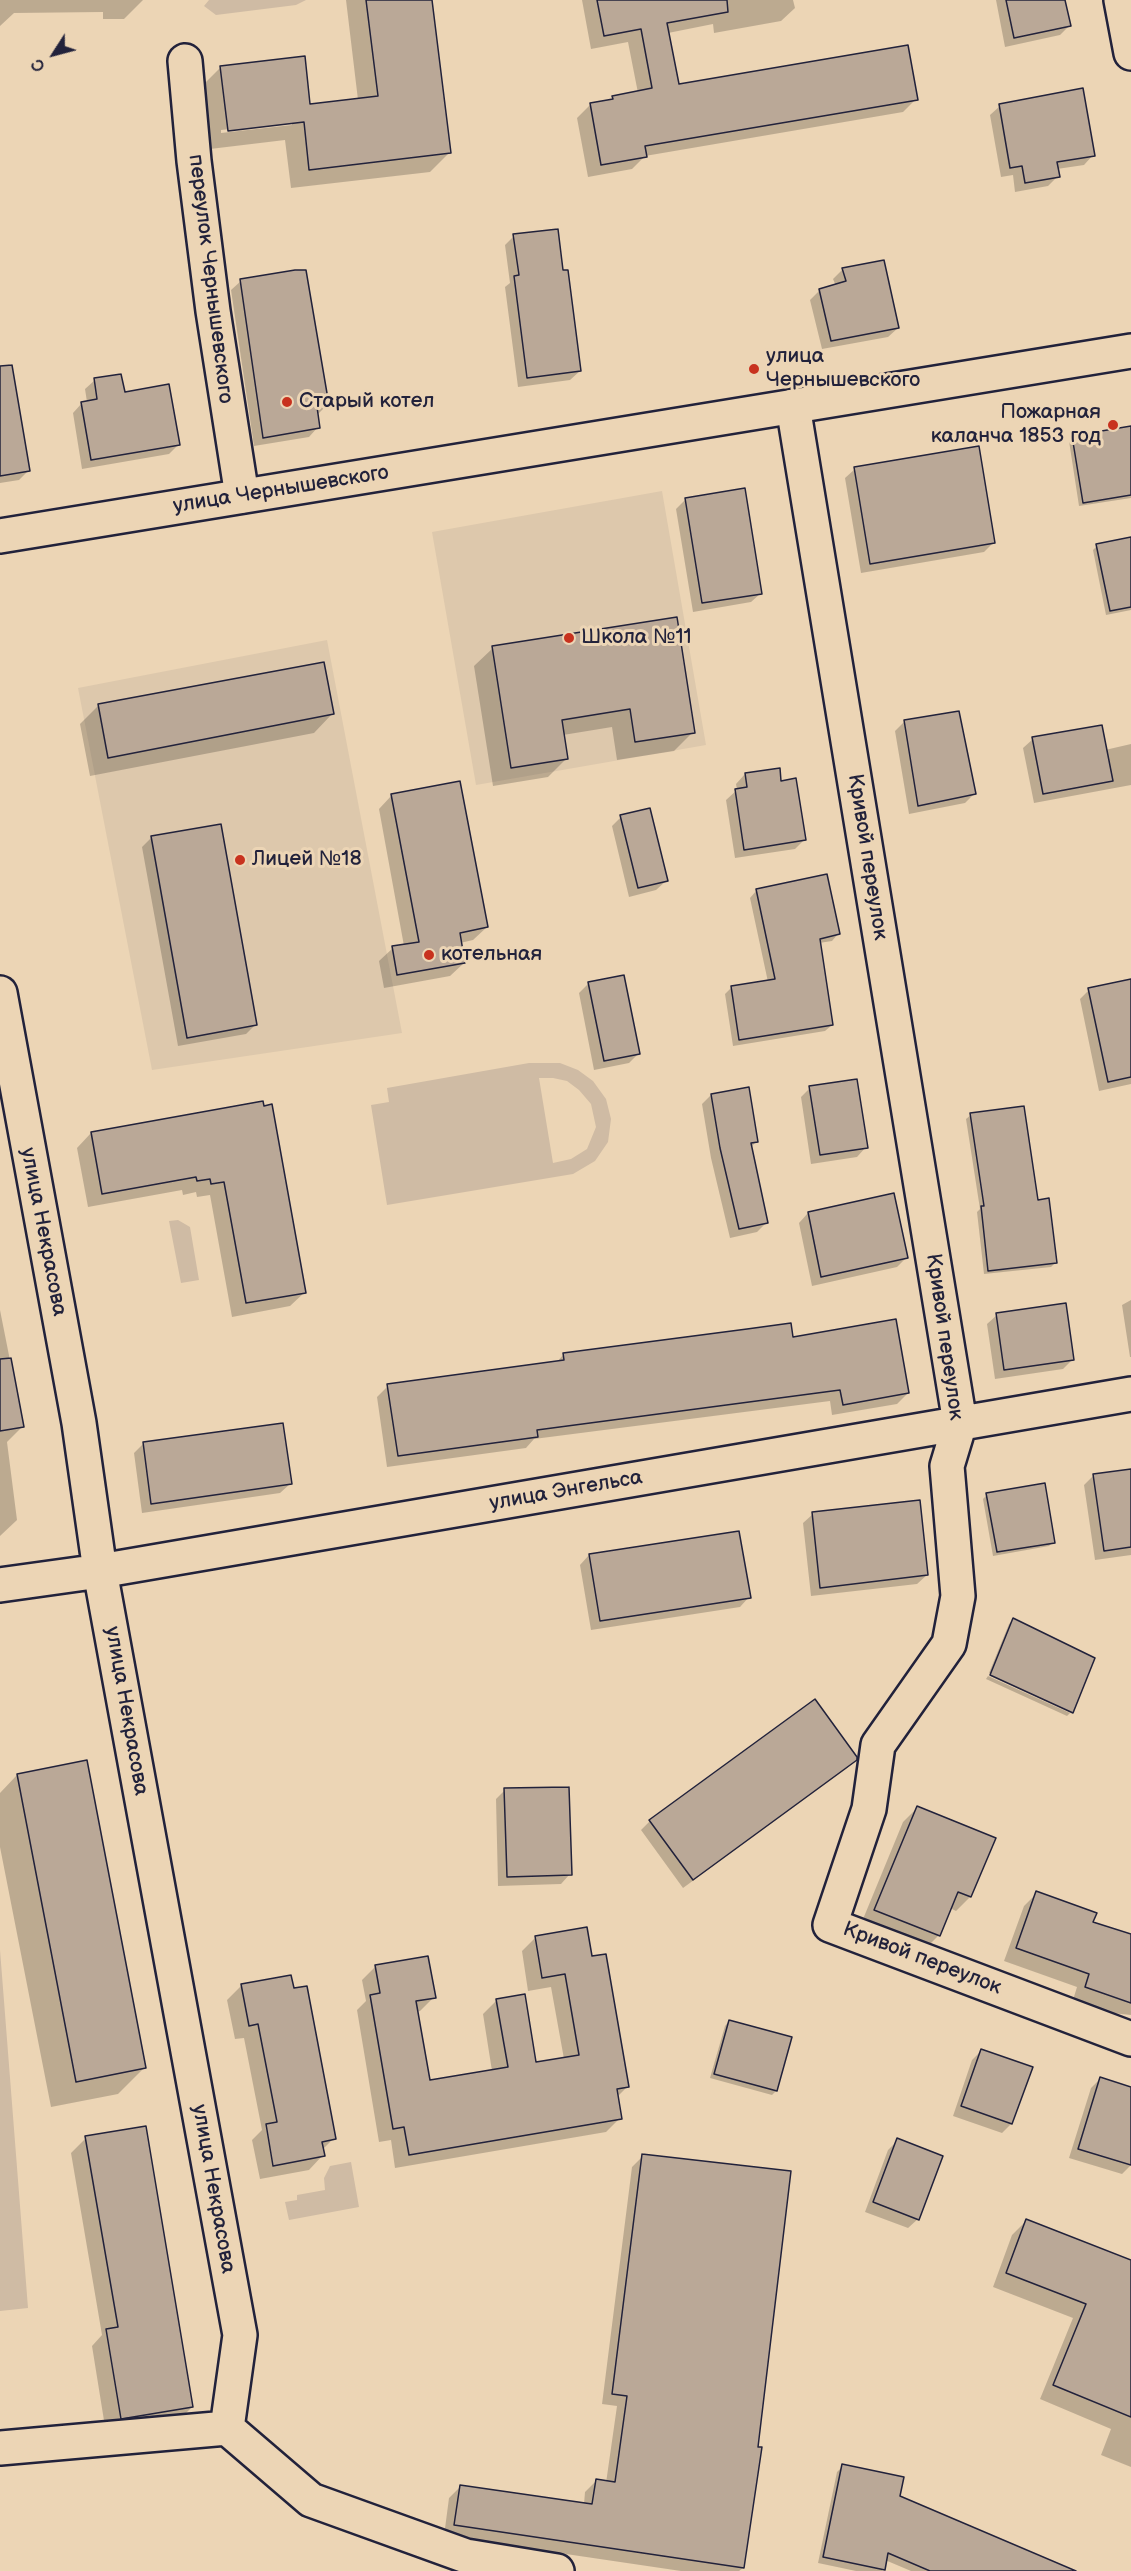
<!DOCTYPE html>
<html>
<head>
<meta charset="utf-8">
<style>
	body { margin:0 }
	#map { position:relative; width:1131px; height:2571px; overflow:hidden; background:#ecd5b5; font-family:"Balsamiq Sans",sans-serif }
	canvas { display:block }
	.north { position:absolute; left:24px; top:24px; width:60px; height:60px; -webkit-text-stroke:4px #ecd5b5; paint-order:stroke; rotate:234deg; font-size:16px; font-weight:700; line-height:24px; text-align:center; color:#22223b }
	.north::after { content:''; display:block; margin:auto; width:21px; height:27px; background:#22223b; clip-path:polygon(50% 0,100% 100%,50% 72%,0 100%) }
</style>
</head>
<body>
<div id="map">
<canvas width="1131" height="2571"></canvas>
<div class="north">С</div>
</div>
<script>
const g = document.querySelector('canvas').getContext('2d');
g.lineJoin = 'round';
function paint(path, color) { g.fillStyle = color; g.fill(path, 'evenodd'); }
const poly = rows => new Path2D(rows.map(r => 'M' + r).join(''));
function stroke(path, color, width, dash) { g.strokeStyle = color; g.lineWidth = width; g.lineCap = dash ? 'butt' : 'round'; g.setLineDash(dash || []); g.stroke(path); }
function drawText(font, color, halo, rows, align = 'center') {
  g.font = font + ' "Balsamiq Sans",sans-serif'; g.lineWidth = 6; g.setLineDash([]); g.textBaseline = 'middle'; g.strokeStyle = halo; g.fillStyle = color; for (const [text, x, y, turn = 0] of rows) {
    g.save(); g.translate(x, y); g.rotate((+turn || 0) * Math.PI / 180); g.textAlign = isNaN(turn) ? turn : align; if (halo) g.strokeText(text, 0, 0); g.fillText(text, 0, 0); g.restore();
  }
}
const built = poly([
	[662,491,706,745,476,785,432,532],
	[327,640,402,1033,152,1070,78,688]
]);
const green = poly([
	[209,0,306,0,296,5,216,15,204,6],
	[529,1063,560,1063,578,1070,593,1081,606,1099,611,1119,608,1142,595,1161,573,1174,387,1205,371,1105,389,1102,387,1088],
	[539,1078,553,1078,567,1081,579,1090,591,1104,596,1127,587,1149,571,1159,553,1163],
	[178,1220,190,1227,199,1280,181,1283,169,1221],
	[0,1950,28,2308,0,2311],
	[351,2162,359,2207,289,2220,285,2202,297,2200,297,2195,325,2190,324,2178,330,2166]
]);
const shadow = poly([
	[0,0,143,0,124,19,103,19,103,12,14,13,0,26],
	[346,0,431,0,449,153,430,172,291,188,285,140,210,149,202,86,221,67,309,106,358,100],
	[292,122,292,125,221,133,221,130],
	[582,0,793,0,795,8,781,21,714,33,713,24,668,33,678,86,916,99,903,112,645,156,632,169,588,177,577,118,590,105,638,93,628,42,591,49],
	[1064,0,1069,26,1060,35,1005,47,996,0],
	[1000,106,1093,155,1084,165,1057,169,1058,176,1048,186,1015,192,1013,175,1001,177,990,115],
	[514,236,562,272,580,371,570,380,518,387,505,287,510,283,505,245],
	[843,269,898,328,888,337,822,349,810,300,820,290,836,286,833,279],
	[241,281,327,405,318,414,318,427,309,437,254,446,231,290],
	[95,380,123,394,179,444,169,454,82,469,73,413,82,403,87,402,85,389],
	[0,406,29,470,19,480,0,483],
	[1131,428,1131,498,1079,506,1069,441,1073,437],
	[855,469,993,543,984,552,861,573,845,478],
	[686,499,761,593,751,602,693,612,676,509],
	[1131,539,1131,610,1106,615,1093,550,1097,546],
	[493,648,693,732,674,751,617,760,612,727,563,735,566,759,548,777,493,786,474,666],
	[99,705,332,714,314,733,90,776,80,724],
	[905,721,974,794,965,803,909,814,895,731],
	[1033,739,1105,750,1131,744,1131,785,1034,803,1023,748],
	[745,774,780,782,804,840,795,849,735,858,726,800,737,790,736,784],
	[392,795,487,927,473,940,460,943,464,963,450,976,384,988,379,961,393,948,404,946,379,809],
	[621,817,666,881,656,890,629,897,612,826],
	[151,838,256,1024,246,1034,178,1046,142,847],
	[756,891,838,934,832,941,819,943,832,1025,825,1031,733,1046,725,994,731,988,768,982,750,898],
	[1131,981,1131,1084,1099,1091,1080,999,1089,990],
	[588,984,639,1053,629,1063,594,1070,579,993],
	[810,1088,866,1147,857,1157,811,1164,801,1097],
	[711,1095,756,1142,751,1147,766,1223,757,1232,730,1238,711,1158,702,1104],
	[261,1103,305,1292,290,1306,232,1317,210,1195,197,1197,196,1192,183,1195,182,1190,88,1207,77,1148,91,1133],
	[971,1115,1056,1262,1051,1267,984,1274,977,1212,980,1209,966,1119],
	[808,1213,906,1258,897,1267,812,1286,799,1223],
	[1131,1300,1131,1357,1130,1357,1122,1305],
	[0,1310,23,1426,7,1442,17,1520,0,1536],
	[997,1315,1073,1359,1063,1369,995,1379,987,1324],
	[791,1339,908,1393,897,1404,832,1415,830,1401,534,1439,526,1448,387,1467,377,1397,388,1386,556,1363,564,1354],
	[143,1444,290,1484,280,1493,142,1513,134,1453],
	[1131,1470,1131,1555,1095,1560,1084,1485,1093,1476],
	[987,1495,1053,1542,1049,1546,993,1556,983,1499],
	[813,1514,927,1575,917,1584,811,1596,803,1523],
	[589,1555,749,1597,740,1607,591,1630,580,1565],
	[1013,1620,1071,1710,989,1673,1009,1624],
	[988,1676,1070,1713,1067,1716,986,1679],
	[856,1760,846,1769,683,1888,641,1830,650,1821],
	[17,1775,145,2067,118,2094,51,2107,0,1847,0,1793],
	[505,1790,570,1874,561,1884,498,1886,496,1799],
	[917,1808,970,1897,956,1911,950,1908,938,1936,924,1950,861,1924,903,1822],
	[1037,1893,1092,1922,1131,1936,1131,2015,1112,2013,1073,2000,1077,1987,1004,1961,1024,1906],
	[536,1937,591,1958,627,2087,617,2097,620,2118,606,2132,395,2168,391,2140,379,2142,357,2010,366,2001,362,1980,376,1966,434,1997,420,2011,416,2012,429,2082,492,2071,483,2014,497,2000,535,2064,564,2059,551,1987,528,1991,522,1951],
	[241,1986,334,2138,322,2150,323,2155,309,2170,260,2179,252,2140,262,2130,244,2038,235,2039,227,2000],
	[729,2021,776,2091,772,2095,710,2078,725,2026],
	[981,2051,1011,2124,1002,2133,953,2116,972,2060],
	[1100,2079,1131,2088,1131,2165,1122,2174,1069,2158,1091,2088],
	[86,2138,192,2407,177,2422,106,2433,92,2346,102,2335,71,2153],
	[898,2140,918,2219,908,2228,865,2212,888,2150],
	[643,2156,743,2568,739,2571,681,2571,444,2536,449,2498,460,2487,584,2504,585,2492,596,2481,606,2483,617,2406,602,2404,632,2167],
	[1026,2221,1131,2261,1131,2467,1101,2455,1111,2429,1040,2399,1073,2318,993,2287,1012,2235],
	[843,2466,898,2497,1073,2571,911,2571,885,2560,882,2571,856,2571,818,2563,837,2472]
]);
const building = poly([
	[366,0,432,0,451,153,309,170,304,122,228,131,220,66,305,56,310,104,378,96,366,0],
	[597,0,727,0,728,12,667,23,679,84,908,45,918,100,645,146,647,157,601,165,590,103,613,99,612,96,652,88,641,29,604,36,597,0],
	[1006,0,1065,0,1071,26,1014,38,1006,0],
	[1083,88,1095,156,1057,162,1060,177,1025,183,1022,166,1010,168,999,104,1083,88],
	[558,229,563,270,568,270,581,371,527,378,514,276,519,275,513,234,558,229],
	[884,260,899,328,831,341,819,289,846,281,842,268,884,260],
	[295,270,306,270,329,405,317,407,320,428,263,438,240,279,295,270],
	[12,365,30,471,0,476,0,366,12,365],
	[121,374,125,392,169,384,180,445,91,460,81,402,97,399,94,378,121,374],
	[1131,426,1131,495,1083,503,1072,436,1131,426],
	[979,446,995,543,870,564,854,467,979,446],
	[745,488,762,594,702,603,685,498,745,488],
	[1131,537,1131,607,1110,611,1096,544,1131,537],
	[677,617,695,733,635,742,630,709,562,720,568,759,511,768,492,646,677,617],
	[324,662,334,714,108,758,98,704,324,662],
	[959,711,976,794,918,806,904,720,959,711],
	[1102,725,1113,781,1043,794,1032,737,1102,725],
	[780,768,781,781,796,778,806,840,744,850,735,789,747,787,745,773,780,768],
	[460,781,488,927,460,933,465,963,397,975,392,946,419,942,391,794,460,781],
	[650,808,668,881,638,888,620,815,650,808],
	[221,824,257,1025,187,1038,151,836,221,824],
	[827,874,840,934,820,939,833,1025,739,1040,731,986,775,979,756,889,827,874],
	[624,975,640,1054,604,1061,588,982,624,975],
	[1131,979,1131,1077,1108,1082,1088,988,1131,979],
	[857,1079,868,1148,820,1155,809,1086,857,1079],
	[749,1087,758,1142,751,1143,768,1223,739,1229,720,1148,711,1094,749,1087],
	[263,1101,264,1106,272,1104,306,1293,246,1303,224,1182,211,1184,210,1179,197,1181,196,1177,102,1194,91,1132,263,1101],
	[1024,1106,1038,1200,1049,1198,1057,1263,988,1271,981,1206,984,1206,970,1113,1024,1106],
	[894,1193,908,1258,821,1277,808,1212,894,1193],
	[1066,1303,1074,1360,1004,1370,996,1313,1066,1303],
	[896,1319,909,1393,843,1405,840,1390,537,1430,538,1437,398,1456,387,1384,564,1360,563,1353,747,1329,791,1323,793,1337,896,1319],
	[11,1358,24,1427,0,1431,0,1359,11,1358],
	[283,1423,292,1484,151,1504,143,1442,283,1423],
	[1131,1469,1131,1547,1104,1551,1093,1474,1131,1469],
	[1045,1483,1055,1543,997,1552,986,1493,1045,1483],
	[920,1500,928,1575,820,1588,812,1512,920,1500],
	[739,1531,751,1598,600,1621,589,1554,739,1531],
	[1013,1618,1095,1658,1073,1713,990,1675,1013,1618],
	[815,1699,857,1757,857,1760,693,1880,649,1820,815,1699],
	[87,1760,146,2068,76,2082,17,1774,87,1760],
	[569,1787,572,1875,507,1877,504,1788,569,1787],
	[917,1806,996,1838,971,1897,958,1892,940,1936,874,1910,917,1806],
	[1036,1891,1097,1913,1093,1922,1131,1934,1131,2003,1085,1987,1089,1974,1016,1948,1036,1891],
	[587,1927,592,1956,606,1954,629,2087,617,2089,622,2119,409,2155,404,2127,393,2129,370,1995,380,1993,375,1965,428,1956,436,1998,416,2001,430,2080,508,2067,496,1999,525,1994,536,2062,579,2055,565,1974,542,1978,535,1936,587,1927],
	[291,1975,294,1988,307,1986,336,2139,322,2142,325,2156,273,2166,266,2124,277,2122,258,2024,249,2026,241,1984,291,1975],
	[729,2020,792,2037,777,2091,714,2074,729,2020],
	[981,2049,1033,2067,1012,2124,961,2106,981,2049],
	[1100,2077,1131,2087,1131,2165,1078,2149,1100,2077],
	[146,2126,193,2407,121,2419,106,2329,118,2327,85,2136,146,2126],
	[897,2138,943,2156,919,2220,873,2202,897,2138],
	[642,2154,791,2171,758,2447,762,2447,744,2568,454,2525,460,2485,592,2504,596,2479,615,2482,627,2396,612,2394,642,2154],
	[1026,2219,1131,2260,1131,2417,1053,2385,1086,2304,1006,2273,1026,2219],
	[842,2464,904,2477,900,2496,1076,2571,930,2571,888,2553,885,2570,823,2557,842,2464]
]);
const minor = poly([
	[1121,0,1131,53],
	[185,61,194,161,213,311,242,496],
	[793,406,960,1423,947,1466,958,1596,949,1644,878,1745,869,1809,830,1925,1131,2039],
	[0,993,79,1423,100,1571,240,2335,227,2428],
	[0,1585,100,1571,1131,1394],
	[0,2448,227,2428,311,2500,466,2556,557,2571]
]);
const major = poly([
	[0,536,1131,351]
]);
const markers = [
	[754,369,6,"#c8321e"],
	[287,402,6,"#c8321e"],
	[1113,425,6,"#c8321e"],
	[569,638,6,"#c8321e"],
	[240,860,6,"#c8321e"],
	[429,955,6,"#c8321e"]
];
const streetNames = [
	["переулок Чернышевского",210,279,83],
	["улица Чернышевского",281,490,-9],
	["Кривой переулок",867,857,81],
	["улица Некрасова",43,1232,79],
	["Кривой переулок",944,1337,82],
	["улица Энгельса",566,1491,-10],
	["улица Некрасова",126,1711,80],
	["Кривой переулок",922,1959,21],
	["улица Некрасова",213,2189,80]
];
const poiNames = [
	["улица",766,357],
	["Чернышевского",766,381],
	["Старый котел",299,402],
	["Пожарная",1101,413,"right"],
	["каланча 1853 год",1101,437,"right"],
	["Школа №11",581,638],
	["Лицей №18",252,860],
	["котельная",441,955]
];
paint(built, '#ddc8ac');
paint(green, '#cfbba4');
paint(shadow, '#0003');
paint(building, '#baa897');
stroke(building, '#22223b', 1.5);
stroke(minor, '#22223b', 38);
stroke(major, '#22223b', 38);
stroke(minor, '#ecd5b5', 33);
stroke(major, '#ecd5b5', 33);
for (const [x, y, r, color] of markers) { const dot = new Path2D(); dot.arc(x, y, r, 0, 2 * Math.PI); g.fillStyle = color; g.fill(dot); stroke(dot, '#ecd5b5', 2); }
drawText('21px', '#22223b', '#ecd5b5', streetNames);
drawText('21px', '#22223b', '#ecd5b5', poiNames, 'left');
</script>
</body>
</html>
